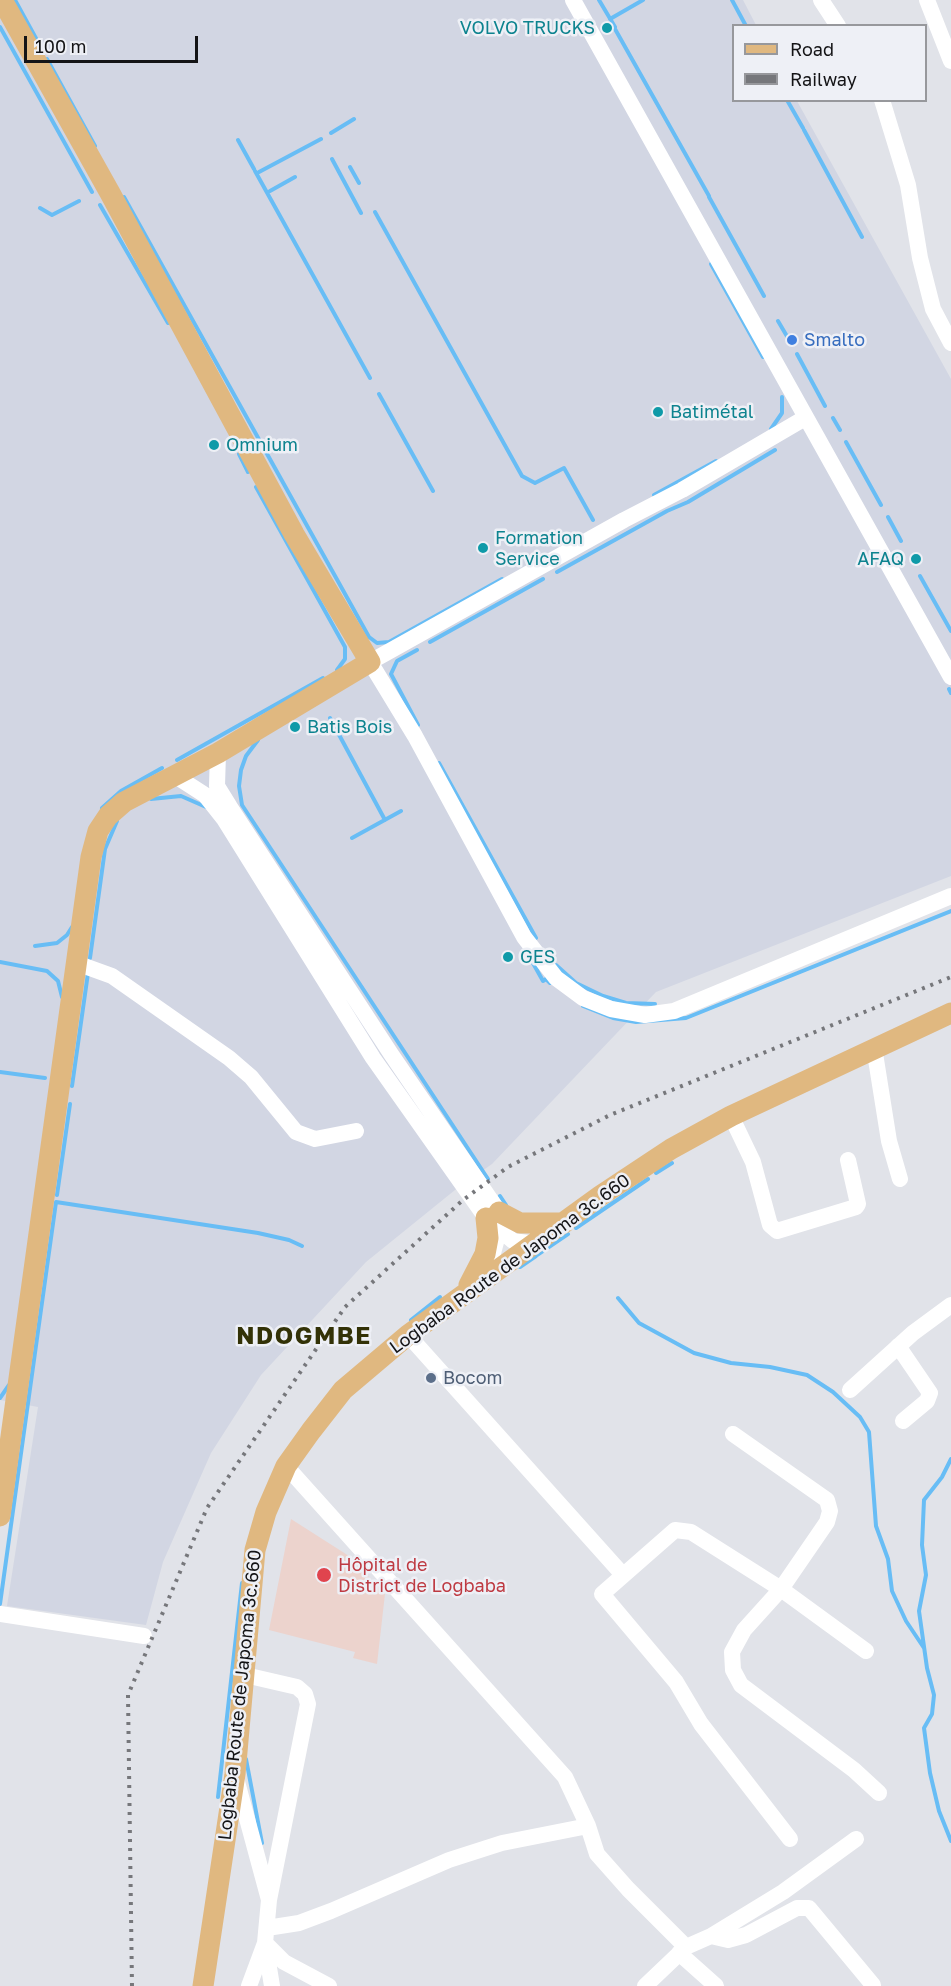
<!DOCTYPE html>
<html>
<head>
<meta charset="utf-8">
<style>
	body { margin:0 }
	#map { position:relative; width:951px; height:1986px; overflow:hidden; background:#e1e3e9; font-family:"Golos Text",sans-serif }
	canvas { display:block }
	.legend { position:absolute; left:732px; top:24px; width:195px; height:78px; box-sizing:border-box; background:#eef0f6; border:2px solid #97989c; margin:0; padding:8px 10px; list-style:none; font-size:18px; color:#141416 }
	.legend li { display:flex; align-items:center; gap:12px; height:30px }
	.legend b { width:30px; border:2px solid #97989c }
	.scale { position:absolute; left:24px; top:36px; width:174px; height:27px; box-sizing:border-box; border:3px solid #141416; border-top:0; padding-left:8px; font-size:18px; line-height:21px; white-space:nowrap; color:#141416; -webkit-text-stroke:4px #eef0f6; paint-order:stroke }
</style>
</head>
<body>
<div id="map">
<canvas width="951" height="1986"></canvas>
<ul class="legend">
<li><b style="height:8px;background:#e0b880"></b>Road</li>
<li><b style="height:8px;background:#76777b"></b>Railway</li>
</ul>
<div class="scale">100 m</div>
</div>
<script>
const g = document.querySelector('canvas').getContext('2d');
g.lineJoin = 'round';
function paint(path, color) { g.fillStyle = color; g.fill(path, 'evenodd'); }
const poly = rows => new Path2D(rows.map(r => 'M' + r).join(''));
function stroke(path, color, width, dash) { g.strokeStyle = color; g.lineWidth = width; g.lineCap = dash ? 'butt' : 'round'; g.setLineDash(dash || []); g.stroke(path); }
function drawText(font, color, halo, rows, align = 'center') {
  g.font = font + ' "Golos Text",sans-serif'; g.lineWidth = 5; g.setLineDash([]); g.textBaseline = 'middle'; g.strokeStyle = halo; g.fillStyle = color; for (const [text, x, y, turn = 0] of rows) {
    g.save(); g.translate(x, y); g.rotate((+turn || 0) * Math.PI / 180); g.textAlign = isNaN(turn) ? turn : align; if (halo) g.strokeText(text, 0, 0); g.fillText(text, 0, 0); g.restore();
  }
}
const built = poly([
	[0,0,743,0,756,25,734,26,734,100,797,101,951,379,951,876,656,992,492,1164,455,1190,366,1262,261,1375,211,1453,163,1562,146,1625,7,1606,38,1407,0,1400]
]);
const medical = poly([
	[291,1519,349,1556,385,1594,377,1664,353,1658,355,1652,269,1630]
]);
const stream = poly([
	[15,0,38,42],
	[599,0,615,27],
	[732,0,746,26],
	[610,19,643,0],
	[0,27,92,192],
	[615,29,709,196],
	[47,59,95,146],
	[787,100,803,128],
	[804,130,862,237],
	[331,133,354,119],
	[238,140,254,169],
	[332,159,361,213],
	[350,167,359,183],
	[255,171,370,378],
	[259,172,321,139],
	[270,191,295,177],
	[124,197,369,637,377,643,389,642,502,579],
	[709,197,764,296],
	[100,205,168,323],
	[40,208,52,215,79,201],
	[375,212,522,476,535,483,564,468,593,520],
	[711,264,763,357],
	[778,321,788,338],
	[797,354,825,406],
	[379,394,433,491],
	[833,418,840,430],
	[771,429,782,413,782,397],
	[846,442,881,505],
	[239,454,248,472],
	[256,487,345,647,345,659,337,670],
	[654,495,716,461],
	[888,517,901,541],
	[557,572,667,511,688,502,775,450],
	[920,576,951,631],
	[430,642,543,579],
	[417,650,397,661,391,674,418,725],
	[949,689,951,693],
	[330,718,385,820],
	[258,740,246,756,241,770,239,786,242,805,488,1179],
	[177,760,323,678],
	[439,763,536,938],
	[151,799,181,796,206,807],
	[102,808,121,791,162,768],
	[352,838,401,811],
	[35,946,57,943,67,935,72,927],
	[529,956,543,981,546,979,550,983],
	[90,958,105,849,117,821],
	[0,962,47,971,58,981,62,997],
	[556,965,576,983,603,996,626,1003,655,1004],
	[583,1006,613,1018,636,1022,686,1018,951,911],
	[0,1072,45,1078],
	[72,1086,88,973],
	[656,1173,672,1163],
	[57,1195,70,1104],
	[500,1196,506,1205],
	[576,1228,648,1179],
	[537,1255,568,1234],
	[520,1267,536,1256],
	[618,1298,639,1323,694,1353,731,1363,770,1367,807,1375,833,1392,860,1417,869,1432,876,1526,888,1559,892,1591,906,1621,924,1648],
	[411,1320,440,1297],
	[0,1398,9,1385],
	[951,1459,942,1477,924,1500,922,1545,926,1575,919,1611,927,1668,934,1695,932,1714,924,1728,930,1773,939,1811,951,1841],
	[0,1604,56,1202,258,1233,289,1240,302,1246],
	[246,1759,262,1843],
	[218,1797,242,1583]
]);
const minor = poly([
	[573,0,951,677],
	[821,0,838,26],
	[927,0,951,61],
	[882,100,908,185,920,258,933,309,951,343],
	[805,418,682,490,624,520,370,662,415,736,524,937,556,978,583,998,611,1009,645,1015,674,1011,951,896],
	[218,753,217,786,230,807,391,1054,499,1212,499,1231,492,1257],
	[174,775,205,795,224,819,373,1058,486,1218,513,1241,535,1244],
	[76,963,112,976,229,1058,251,1077,296,1132,315,1139,356,1131],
	[874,1047,889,1141,900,1179],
	[731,1116,753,1162,770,1225,777,1231,856,1207,858,1204,848,1160],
	[408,1335,623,1575],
	[898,1346,930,1393,927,1401,903,1421],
	[850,1390,913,1333,951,1305],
	[733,1434,827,1500,830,1511,827,1522,781,1589,744,1630,732,1652,733,1670,741,1685,854,1770,879,1793],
	[286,1466,565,1777,588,1826,597,1854,628,1889,686,1947,645,1986],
	[0,1614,144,1636],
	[245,1675,297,1687,305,1694,308,1704,269,1900],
	[236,1778,269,1900,265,1943,272,1986],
	[790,1839,701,1724,676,1682,602,1594,675,1530,691,1532,781,1589,866,1651],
	[267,1928,299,1923,331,1911,449,1860,502,1843,588,1826],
	[711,1936,728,1940,746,1935,797,1908,809,1908,873,1985],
	[686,1947,711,1936,783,1892,856,1839],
	[679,1953,716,1986],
	[249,1986,265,1943,284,1962,329,1986]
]);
const major = poly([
	[499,1212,520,1223,564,1223],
	[469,1285,485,1254,488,1238,486,1218],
	[0,1516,91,857,98,831,108,816,124,802,218,753,370,662,294,534,110,193,2,0],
	[203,1986,235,1774,255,1550,266,1512,286,1466,311,1431,343,1390,408,1335,600,1196,671,1149,731,1116,951,1013]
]);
const rail = poly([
	[132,1986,128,1695,207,1508,345,1307,463,1200,508,1167,610,1115,951,977]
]);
const markers = [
	[607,28,6,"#0f9aa8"],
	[792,340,6,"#3f7fe0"],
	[658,412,6,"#0f9aa8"],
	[214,445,6,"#0f9aa8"],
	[483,548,6,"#0f9aa8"],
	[916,559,6,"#0f9aa8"],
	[295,727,6,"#0f9aa8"],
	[508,957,6,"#0f9aa8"],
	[431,1378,6,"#5c6f8a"],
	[324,1575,8,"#e0444e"]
];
const cultureNames = [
	["VOLVO TRUCKS",595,28,"right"],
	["Batimétal",670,412],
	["Omnium",226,445],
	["Formation",495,538],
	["Service",495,559],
	["AFAQ",904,559,"right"],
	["Batis Bois",307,727],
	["GES",520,957]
];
const shopNames = [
	["Smalto",804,340]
];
const streetNames = [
	["Logbaba Route de Japoma 3c.660",510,1264,-36],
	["Logbaba Route de Japoma 3c.660",240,1695,-84]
];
const serviceNames = [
	["Bocom",443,1378]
];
const healthNames = [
	["Hôpital de",338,1565],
	["District de Logbaba",338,1586]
];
const districtNames = [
	["NDOGMBE",304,1336]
];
paint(built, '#d2d6e3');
paint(medical, '#ecd3cd');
stroke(stream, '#68bdf5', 4);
stroke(minor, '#fff', 16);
stroke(major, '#e0b880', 21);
stroke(rail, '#76777b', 4, [3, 6]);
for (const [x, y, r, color] of markers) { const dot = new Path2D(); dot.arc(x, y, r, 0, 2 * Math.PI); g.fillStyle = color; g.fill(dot); stroke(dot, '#eef0f6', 2); }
drawText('18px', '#0d838f', '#eef0f6', cultureNames, 'left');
drawText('18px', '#366cbe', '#eef0f6', shopNames, 'left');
drawText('18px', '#141416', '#eef0f6', streetNames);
drawText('18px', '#4e5e75', '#eef0f6', serviceNames, 'left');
drawText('18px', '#be3a42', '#eef0f6', healthNames, 'left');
g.letterSpacing = '1.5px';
drawText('bold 24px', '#333207', '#eef0f6', districtNames);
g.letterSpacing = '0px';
</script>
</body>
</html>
